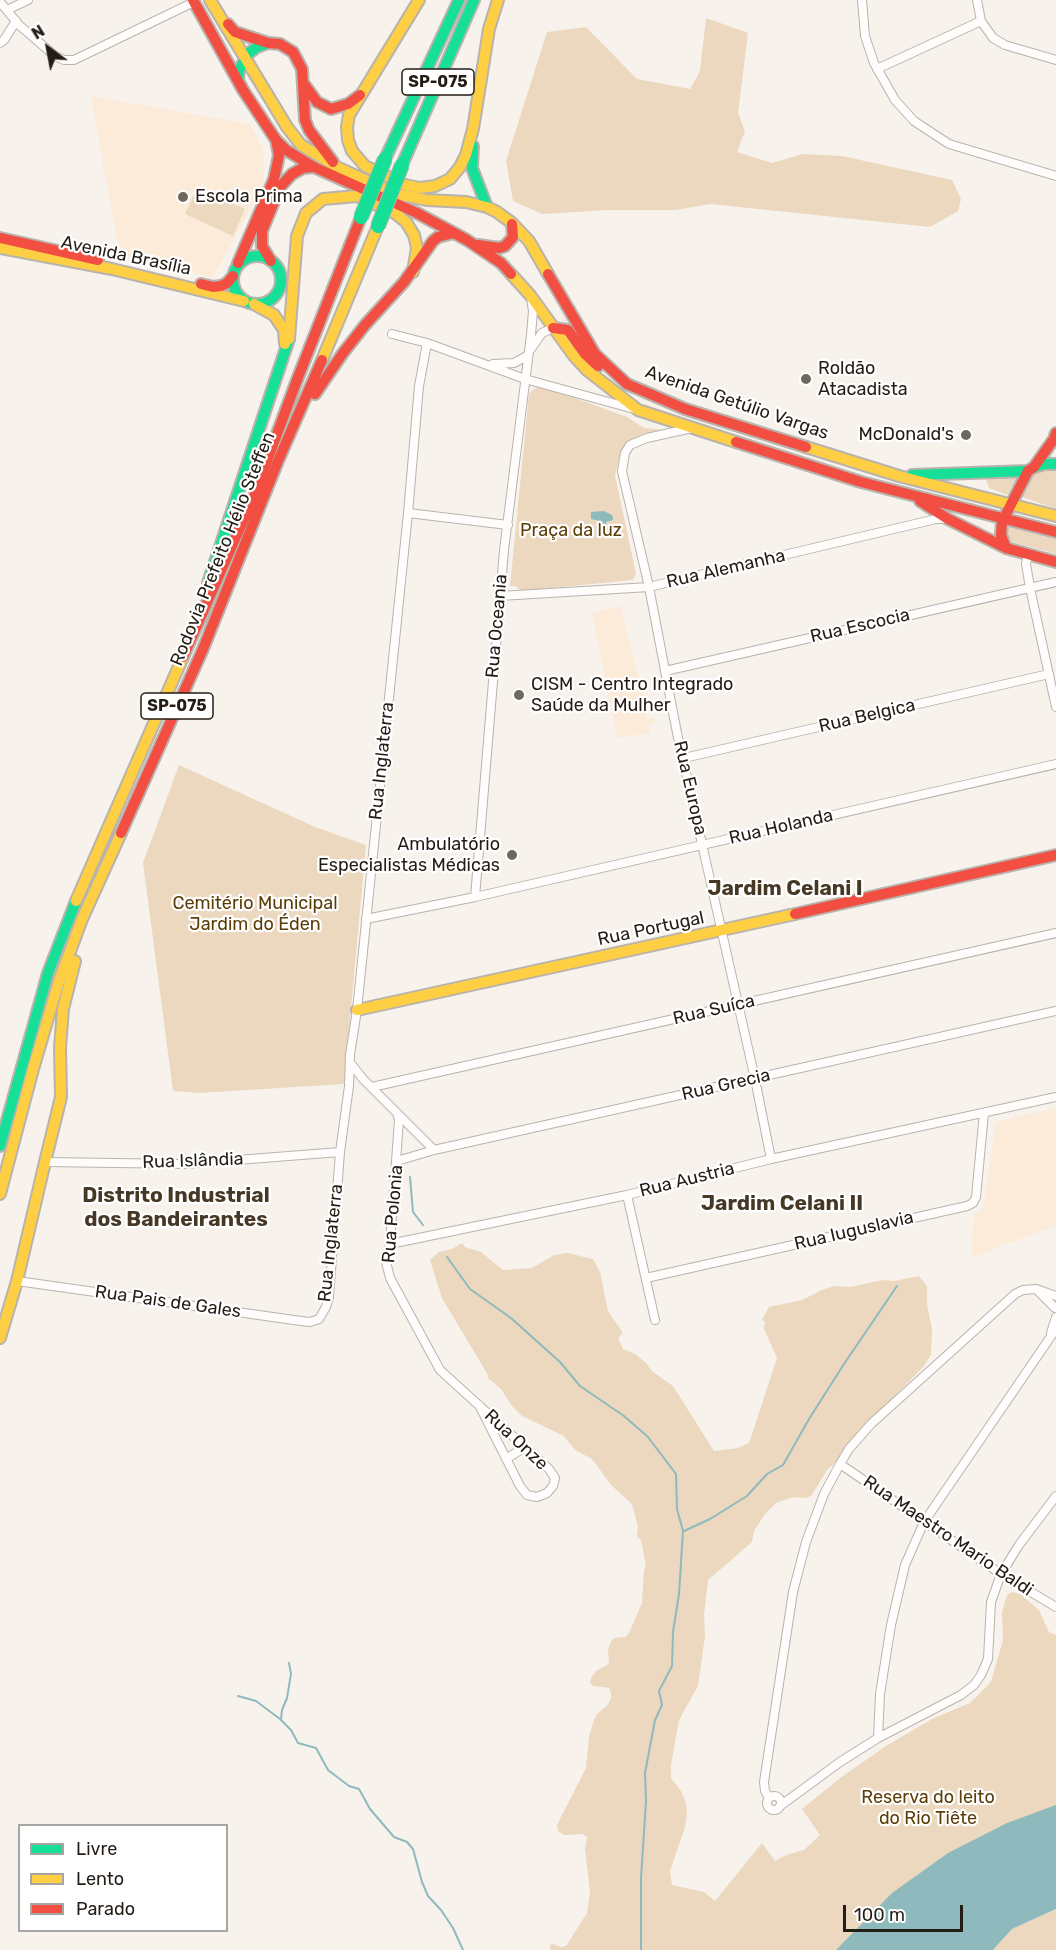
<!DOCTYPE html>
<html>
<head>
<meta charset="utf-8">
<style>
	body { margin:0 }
	#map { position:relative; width:1056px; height:1950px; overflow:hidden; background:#f8f2ec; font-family:Rubik,sans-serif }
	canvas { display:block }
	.legend { position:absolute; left:18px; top:1824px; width:210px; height:108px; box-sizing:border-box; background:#fff; border:2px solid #a7a5a1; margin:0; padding:8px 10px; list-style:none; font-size:18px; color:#231d15 }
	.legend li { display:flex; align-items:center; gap:12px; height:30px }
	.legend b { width:30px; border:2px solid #a7a5a1 }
	.north { position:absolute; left:18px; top:18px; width:60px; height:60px; -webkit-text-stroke:4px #fff; paint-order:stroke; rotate:328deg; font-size:16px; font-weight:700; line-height:24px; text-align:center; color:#231d15 }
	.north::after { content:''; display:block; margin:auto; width:21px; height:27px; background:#231d15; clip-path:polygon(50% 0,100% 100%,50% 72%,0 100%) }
	.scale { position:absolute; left:843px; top:1905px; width:120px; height:27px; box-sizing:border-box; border:3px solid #231d15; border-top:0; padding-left:8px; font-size:18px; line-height:21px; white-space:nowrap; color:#231d15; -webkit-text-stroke:4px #fff; paint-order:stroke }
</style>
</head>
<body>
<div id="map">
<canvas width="1056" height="1950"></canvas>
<ul class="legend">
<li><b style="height:8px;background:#16e098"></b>Livre</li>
<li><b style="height:8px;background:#ffcf43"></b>Lento</li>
<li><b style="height:8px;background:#f24e42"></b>Parado</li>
</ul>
<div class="north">N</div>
<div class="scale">100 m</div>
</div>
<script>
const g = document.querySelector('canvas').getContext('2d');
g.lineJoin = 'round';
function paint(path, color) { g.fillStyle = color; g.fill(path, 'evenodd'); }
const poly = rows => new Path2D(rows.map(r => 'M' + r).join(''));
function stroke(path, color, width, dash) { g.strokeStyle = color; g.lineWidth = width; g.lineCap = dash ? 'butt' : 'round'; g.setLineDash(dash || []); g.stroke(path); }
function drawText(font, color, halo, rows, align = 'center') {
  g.font = font + ' Rubik,sans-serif'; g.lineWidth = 4.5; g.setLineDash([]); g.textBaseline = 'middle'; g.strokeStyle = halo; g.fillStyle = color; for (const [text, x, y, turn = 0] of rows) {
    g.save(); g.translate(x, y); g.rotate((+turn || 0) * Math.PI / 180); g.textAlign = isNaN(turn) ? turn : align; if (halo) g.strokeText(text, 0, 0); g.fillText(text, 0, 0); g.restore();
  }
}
const built = poly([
	[91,96,249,124,256,136,264,153,264,184,213,277,120,257],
	[620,606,644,697,642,699,647,719,654,717,655,724,649,725,650,733,617,738,592,613],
	[1056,1108,1056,1225,971,1258,974,1215,983,1208,996,1122]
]);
const green = poly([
	[706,18,748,33,738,113,745,131,737,152,772,163,803,154,842,156,952,180,961,199,958,211,930,227,710,204,676,210,610,210,542,214,513,201,506,161,547,32,586,27,637,79,690,89,700,71],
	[197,188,245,209,233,236,185,214],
	[540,387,575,398,627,417,644,428,665,430,644,434,625,446,620,456,615,475,636,574,633,580,521,591,516,586,510,586,529,394,534,389],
	[1049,468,1056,469,1056,509,1022,497,1030,477,1039,469],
	[1015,475,1017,478,1007,495,989,488,985,477],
	[1005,526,1056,539,1056,554,1009,541,1006,536],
	[179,765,315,827,366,845,344,1084,199,1093,173,1091,143,863],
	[462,1243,465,1247,481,1252,503,1270,532,1268,554,1255,567,1253,593,1259,600,1272,608,1311,623,1333,618,1338,623,1349,635,1354,645,1362,653,1372,673,1386,714,1451,738,1448,749,1443,777,1358,764,1329,765,1322,762,1320,769,1307,802,1300,822,1290,834,1286,851,1287,882,1280,894,1281,919,1276,927,1286,927,1304,932,1329,931,1355,923,1367,876,1416,847,1452,827,1470,812,1495,807,1498,793,1497,776,1503,765,1514,754,1531,752,1542,708,1580,704,1614,705,1636,698,1686,679,1720,671,1765,671,1778,681,1791,686,1803,687,1815,685,1827,670,1871,672,1885,704,1892,715,1901,762,1843,775,1861,786,1855,804,1850,820,1835,802,1809,840,1778,886,1746,932,1719,970,1703,991,1682,1003,1640,1002,1612,1007,1595,1012,1592,1020,1594,1039,1610,1049,1632,1056,1635,1056,1819,846,1950,550,1950,551,1943,561,1947,566,1946,587,1913,590,1892,585,1849,587,1837,583,1834,564,1835,558,1831,557,1825,586,1768,589,1736,594,1720,597,1714,607,1706,611,1698,611,1693,609,1688,593,1686,590,1683,591,1678,596,1671,609,1664,608,1649,611,1641,615,1638,625,1637,629,1633,642,1603,644,1570,646,1566,641,1540,637,1536,638,1527,632,1504,611,1485,592,1459,575,1450,564,1436,522,1416,512,1406,501,1389,488,1378,488,1375,442,1298,430,1260,439,1252,452,1249],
	[1056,1909,1056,1950,993,1950,1012,1929]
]);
const water = poly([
	[604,511,612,515,613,518,613,520,606,522,607,526,611,525,615,528,616,532,610,535,597,531,596,527,602,524,600,521,591,519,591,512],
	[1056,1805,1056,1909,1012,1929,993,1950,836,1950,892,1893,948,1853,1007,1823]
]);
const stream = poly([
	[410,1177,413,1212,423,1225],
	[447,1257,470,1289,511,1318,560,1362,580,1386,624,1416,648,1437,676,1474,677,1509,683,1531,679,1594,673,1632,672,1666,659,1691,662,1705,655,1720,645,1773,646,1801,641,1878,641,1950],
	[684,1531,710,1519,747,1496,767,1474,783,1465,809,1419,844,1364,897,1286],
	[289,1663,291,1674,287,1698,282,1710,281,1720,291,1730,298,1743,316,1748,328,1770,349,1786,359,1789,370,1809,394,1837,407,1842,413,1849,422,1882,428,1896,441,1910,453,1928,463,1950],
	[238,1696,256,1701,280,1719]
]);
const street = poly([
	[862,0,865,36,874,63,895,100,914,121,949,144,1056,176],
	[977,0,981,21,993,38,1005,45,1056,60],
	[0,2,19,25,55,56,64,60,74,60,194,2],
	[7,10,28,0],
	[0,43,4,40,16,21],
	[877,69,981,21],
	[392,334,427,343,525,379,634,409],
	[531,349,542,333,553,328],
	[493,364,514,363,527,356],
	[692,428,647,438,630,445,625,453,622,471,649,587,677,733,755,1079,771,1159],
	[408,513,508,525],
	[1028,554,1026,564,1030,588,1056,707],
	[500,596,649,587,936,519,946,519],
	[665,671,1056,582],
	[684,758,1049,674],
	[475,897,504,550,531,335,533,311,531,298],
	[366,919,475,897,1056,764],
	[352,1065,363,1079,397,1113,399,1120,390,1244,386,1262,390,1278,440,1370,549,1469,555,1478,553,1486,547,1493,537,1497,527,1495,520,1486,479,1405],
	[372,1087,1056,933],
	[399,1115,434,1150],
	[397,1161,434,1150,1056,1011],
	[45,1162,186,1164,340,1152],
	[627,1195,655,1320],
	[390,1244,627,1195,771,1159,1056,1097],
	[646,1278,967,1206,973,1203,976,1197,984,1113],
	[17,1281,301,1321,310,1322,319,1319,326,1307,329,1297,340,1152,349,1086,350,1055,357,1010,408,513,419,386,427,343],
	[1039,1292,1055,1308],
	[1051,1333,1056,1317],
	[506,1459,525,1447],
	[840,1464,1001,1574,1056,1607],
	[878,1738,880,1694,891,1625,905,1565,924,1522,1056,1329],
	'767 1803a7 7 0 1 1 14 0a7 7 0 1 1-14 0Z',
	[769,1798,765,1791,764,1782,793,1592,806,1542,824,1494,840,1464,849,1449,871,1424,1015,1294,1023,1290,1036,1289,1056,1296],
	[780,1806,840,1762,878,1738,961,1695,974,1685,981,1675,988,1659,991,1602,1001,1574,1019,1545,1056,1496]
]);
const fast = poly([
	[238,79,239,70,249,53,257,47,268,43],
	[473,146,472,168,487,207],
	[385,159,459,0],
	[402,165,474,0],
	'233 280a24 24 0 1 1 48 0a24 24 0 1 1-48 0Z',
	[1034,467,1045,464,1056,464],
	[912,475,1028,471],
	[208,583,289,339],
	[0,1146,48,973,76,901]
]);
const slow = poly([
	[210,0,287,127,301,145,337,167,396,194,427,200,466,202,487,207,497,212,512,223,529,241,548,274],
	[419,0,349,115,347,127,348,140,352,151,365,166,405,185,420,188,435,186,450,179,460,167,466,155,473,129,489,29,498,0],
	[0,248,112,269,244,301],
	[511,274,530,295,574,356,587,370,638,410,736,442],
	[254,304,274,315,284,330,285,344],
	[289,339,297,236,306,213,323,199,357,196,395,213,406,222,414,235,417,248,413,272],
	[322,360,378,226],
	[806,447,899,476,1056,516],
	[76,901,183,657],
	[357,1010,795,914],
	[45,1162,61,1097,60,1048,63,1009,75,961],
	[0,1194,33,1069,59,981,82,919,121,833],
	[0,1338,17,1281,45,1162]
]);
const jam = poly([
	[193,0,243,90,276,140,286,150,314,167,417,213,467,240,501,263,511,274],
	[228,24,235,32,268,43,280,44,293,52,302,69,305,120,309,130,333,162],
	[304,84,317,102,331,109,348,104,360,95],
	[0,238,98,260],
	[478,245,499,248,505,246,513,237,512,224],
	[271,261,262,246,262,231,280,187,292,174,303,168,314,167],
	[238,263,274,179,279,155,276,140],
	[548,274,595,354,627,384,685,409,806,447],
	[201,284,213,287,221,286,227,283,233,276],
	[553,328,568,330,585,354,598,366],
	[315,394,343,353,365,325,404,282,433,241,438,237,453,233],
	[736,442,861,482,1056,532],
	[920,501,948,519,1006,548,1056,562],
	[1006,548,1001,535,1002,522,1028,471,1034,467,1054,439,1056,433],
	[183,657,254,496,297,380,361,217],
	[121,833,203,649,278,461,322,360],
	[795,914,1056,855]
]);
const fastBridge = poly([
	[361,217,385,159],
	[378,226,402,165]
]);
const markers = [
	[183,197,6,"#6e6860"],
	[806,379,6,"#6e6860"],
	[966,435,6,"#6e6860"],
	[519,695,6,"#6e6860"],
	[512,855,6,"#6e6860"]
];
const shields = [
	[438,82,72],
	[177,706,72]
];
const shieldNames = [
	["SP-075",438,82],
	["SP-075",177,706]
];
const poiNames = [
	["Escola Prima",195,197],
	["Roldão",818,369],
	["Atacadista",818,390],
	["McDonald's",954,435,"right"],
	["CISM - Centro Integrado",531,685],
	["Saúde da Mulher",531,706],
	["Ambulatório",500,845,"right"],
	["Especialistas Médicas",500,866,"right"]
];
const streetNames = [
	["Avenida Brasília",126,256,12],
	["Avenida Getúlio Vargas",737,403,19],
	["Rodovia Prefeito Hélio Steffen",223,549,-68],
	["Rua Alemanha",726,569,-13],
	["Rua Oceania",497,626,-85],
	["Rua Escocia",860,626,-13],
	["Rua Belgica",867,716,-13],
	["Rua Inglaterra",382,761,-84],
	["Rua Europa",690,788,77],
	["Rua Holanda",781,827,-13],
	["Rua Portugal",651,929,-12],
	["Rua Suíca",714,1010,-13],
	["Rua Grecia",726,1085,-13],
	["Rua Islândia",193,1161,-2],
	["Rua Austria",687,1180,-14],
	["Rua Polonia",393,1214,-85],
	["Rua Iuguslavia",854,1231,-13],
	["Rua Inglaterra",331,1243,-84],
	["Rua Pais de Gales",168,1302,8],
	["Rua Onze",516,1440,43],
	["Rua Maestro Mario Baldi",948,1536,34]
];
const parkNames = [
	["Praça da luz",571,531],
	["Cemitério Municipal",255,904],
	["Jardim do Éden",255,925],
	["Reserva do leito",928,1798],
	["do Rio Tiête",928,1819]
];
const quarterNames = [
	["Jardim Celani I",785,889],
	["Distrito Industrial",176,1196],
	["dos Bandeirantes",176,1220],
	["Jardim Celani II",782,1204]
];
paint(built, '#fbebd8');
paint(green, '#ecd8bf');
paint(water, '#8fbabd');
stroke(stream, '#8fbabd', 2);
stroke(street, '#b9b3ad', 10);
stroke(fast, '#b9b3ad', 14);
stroke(slow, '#b9b3ad', 14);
stroke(jam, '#b9b3ad', 14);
stroke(street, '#fefdfc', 8);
stroke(fast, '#16e098', 10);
stroke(slow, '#ffcf43', 10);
stroke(jam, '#f24e42', 10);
stroke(fastBridge, '#b9b3ad', 16, []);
stroke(fastBridge, '#16e098', 14);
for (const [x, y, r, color] of markers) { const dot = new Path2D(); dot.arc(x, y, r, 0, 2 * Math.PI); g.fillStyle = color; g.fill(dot); stroke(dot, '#fff', 2); }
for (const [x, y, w] of shields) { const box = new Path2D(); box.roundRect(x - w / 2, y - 13, w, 26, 4.5); g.fillStyle = '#fff'; g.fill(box); stroke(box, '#231d15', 1.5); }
drawText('bold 16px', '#231d15', null, shieldNames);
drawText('18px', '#231d15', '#fff', poiNames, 'left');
drawText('18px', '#231d15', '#fff', streetNames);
drawText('18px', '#5c3d07', '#fff', parkNames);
drawText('bold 21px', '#463825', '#fff', quarterNames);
</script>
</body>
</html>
